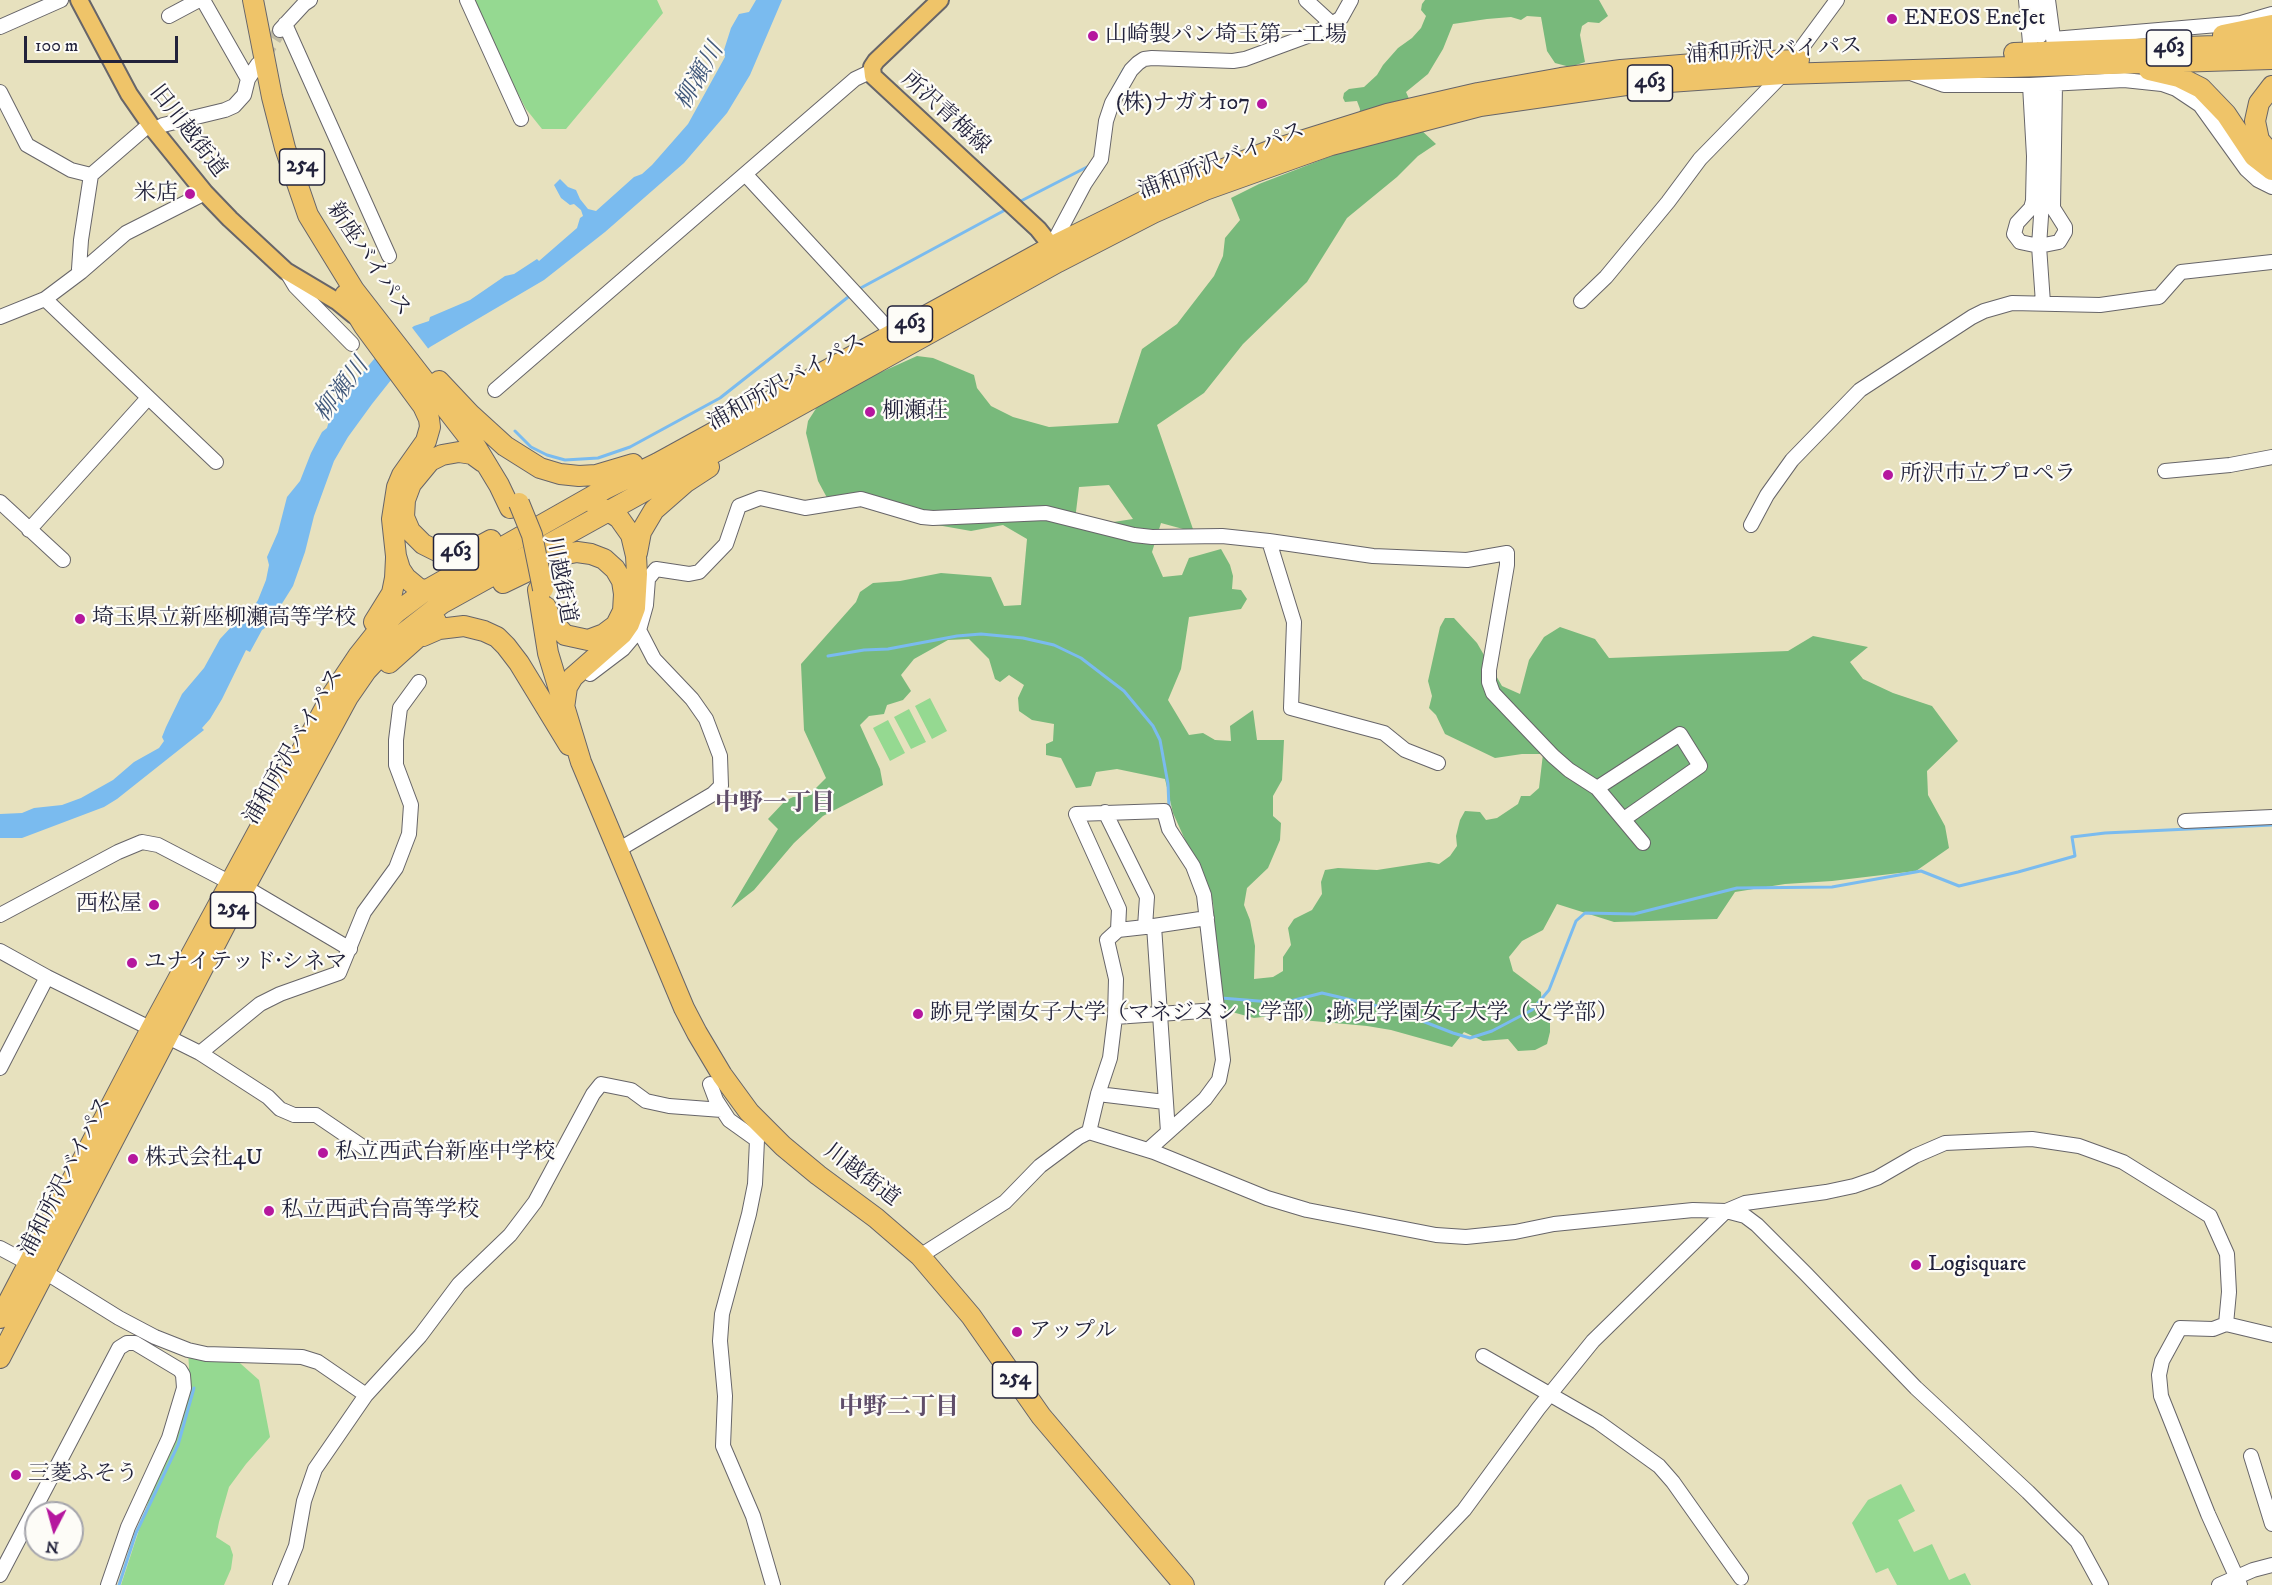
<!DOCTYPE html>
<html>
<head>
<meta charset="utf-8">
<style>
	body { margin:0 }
	#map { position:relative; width:2272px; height:1585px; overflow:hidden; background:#e7e1be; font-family:"IM FELL DW Pica",serif }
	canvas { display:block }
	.north { position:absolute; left:24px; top:1501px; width:60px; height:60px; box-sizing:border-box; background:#fdfcf7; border:2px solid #a5a5ac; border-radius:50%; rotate:186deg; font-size:16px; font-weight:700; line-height:24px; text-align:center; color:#22223b }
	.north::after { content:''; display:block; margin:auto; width:21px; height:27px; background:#b5179e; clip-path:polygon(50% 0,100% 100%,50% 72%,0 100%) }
	.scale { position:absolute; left:24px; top:36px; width:154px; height:27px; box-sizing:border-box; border:3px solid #22223b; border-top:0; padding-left:8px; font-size:18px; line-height:21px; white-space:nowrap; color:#22223b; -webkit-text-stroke:4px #fdfcf7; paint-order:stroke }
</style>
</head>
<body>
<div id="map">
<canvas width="2272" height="1585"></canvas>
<div class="north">N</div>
<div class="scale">100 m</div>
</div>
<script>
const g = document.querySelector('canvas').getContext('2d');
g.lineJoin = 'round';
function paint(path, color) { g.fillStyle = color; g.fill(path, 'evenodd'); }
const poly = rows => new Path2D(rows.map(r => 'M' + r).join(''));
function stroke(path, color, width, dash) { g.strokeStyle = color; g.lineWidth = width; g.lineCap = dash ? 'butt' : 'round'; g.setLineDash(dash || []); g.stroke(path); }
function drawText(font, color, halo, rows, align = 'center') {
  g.font = font + ' "IM FELL DW Pica","Noto Serif JP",serif'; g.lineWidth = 4.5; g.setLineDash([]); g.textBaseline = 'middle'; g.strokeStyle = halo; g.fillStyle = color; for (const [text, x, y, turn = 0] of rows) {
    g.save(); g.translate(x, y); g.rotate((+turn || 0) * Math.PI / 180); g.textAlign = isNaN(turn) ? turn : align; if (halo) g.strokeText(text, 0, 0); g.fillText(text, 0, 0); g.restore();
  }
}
const green = poly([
	[473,0,657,0,663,13,566,129,542,129,526,109,506,71],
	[930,698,947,731,932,739,915,706],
	[909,709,926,742,911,749,894,717],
	[888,720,905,753,890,761,873,728],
	[188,1350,232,1356,259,1380,270,1437,246,1464,229,1487,219,1522,216,1537,230,1546,233,1555,231,1569,224,1585,121,1585,169,1438,189,1368],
	[1901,1484,1915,1511,1898,1520,1914,1552,1932,1544,1949,1580,1965,1573,1971,1585,1897,1585,1888,1568,1876,1573,1852,1523,1868,1500]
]);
const forest = poly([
	[1425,0,1599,0,1608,16,1599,23,1588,22,1582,26,1580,35,1585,62,1570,67,1555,63,1547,51,1541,17,1527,16,1521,20,1511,17,1487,19,1453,24,1443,49,1428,74,1406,92,1410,101,1359,118,1360,109,1357,101,1345,102,1343,98,1344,93,1349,89,1364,87,1377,75,1383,65,1398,48,1412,38,1421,28,1426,16,1421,10,1422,4],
	[1420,129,1436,144,1418,156,1397,177,1347,218,1307,282,1243,344,1204,393,1157,425,1194,532,1161,523,1152,552,1163,577,1182,575,1189,558,1221,549,1230,565,1233,576,1232,589,1241,590,1247,599,1241,609,1189,617,1181,669,1168,700,1189,735,1203,733,1215,740,1231,741,1230,726,1253,710,1257,740,1284,740,1282,780,1273,796,1273,816,1281,823,1280,840,1268,868,1247,888,1244,905,1250,920,1255,946,1254,979,1273,977,1283,971,1283,957,1291,945,1288,928,1294,919,1312,910,1322,894,1321,882,1325,870,1338,868,1377,870,1429,862,1439,864,1450,856,1457,846,1456,836,1460,820,1465,811,1480,812,1486,820,1497,818,1518,804,1521,796,1530,796,1539,788,1543,754,1522,754,1495,758,1445,734,1436,715,1429,708,1432,696,1428,681,1440,627,1445,618,1454,618,1477,643,1502,686,1520,694,1529,660,1544,637,1560,627,1595,639,1609,658,1788,651,1813,636,1868,647,1850,662,1863,679,1893,693,1932,706,1958,741,1927,771,1928,795,1945,826,1949,848,1916,871,1832,881,1785,884,1735,892,1717,919,1614,922,1557,904,1543,930,1522,941,1509,957,1513,971,1541,992,1542,1013,1550,1022,1550,1032,1547,1044,1535,1050,1518,1051,1508,1039,1483,1041,1464,1032,1452,1047,1391,1030,1367,1026,1302,1020,1279,1015,1254,1018,1221,1009,1213,902,1173,813,1165,779,1117,769,1096,772,1091,786,1076,788,1061,758,1046,755,1046,744,1053,741,1054,724,1032,720,1019,711,1018,698,1024,685,1009,675,1000,682,995,679,989,659,969,639,948,640,914,659,901,675,911,691,903,700,887,705,884,714,869,716,860,725,880,769,883,785,823,816,794,843,754,890,731,908,778,829,768,819,785,801,793,797,807,797,826,778,804,730,801,664,856,602,860,592,873,583,900,581,941,573,991,577,1004,606,1021,605,1027,539,1003,525,971,531,920,522,877,507,832,507,818,481,806,433,808,421,817,407,866,379,917,356,933,358,974,375,977,388,991,406,1013,417,1049,427,1118,423,1142,349,1177,324,1214,276,1223,256,1225,238,1240,220,1231,198,1259,184,1334,155],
	[1109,485,1133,519,1074,528,1079,487]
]);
const water = poly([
	[756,0,782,0,750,75,727,113,684,163,605,232,544,280,430,347,391,380,372,404,348,437,334,461,314,516,305,552,293,586,268,626,262,630,250,652,246,650,222,699,210,719,202,728,204,730,117,799,104,807,22,838,0,838,0,814,22,813,34,808,62,805,81,798,113,780,134,762,159,748,164,741,162,737,166,727,182,694,204,668,220,639,233,625,242,624,245,620,258,600,266,580,269,565,267,557,278,532,287,497,300,481,311,453,322,432,327,428,333,406,350,383,353,384,375,358,414,326,429,321,430,317,470,300,505,276,514,274,537,259,539,261,577,228,580,218,583,216,581,210,574,204,570,205,561,198,554,185,560,179,568,187,576,190,580,199,588,209,596,211,634,177,642,174,652,165,688,124,725,57,724,50,731,28,739,14,749,12]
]);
const pier = poly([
	[410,325,430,351,409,368,374,355]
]);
const stream = poly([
	[1114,87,1124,69],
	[1017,203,1089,166],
	[857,290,1007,209],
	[515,431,531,447,547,455,565,460,598,458,630,447,720,398,852,294],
	[828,656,864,650,888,649,957,636,981,634,1023,638,1054,645,1081,658,1124,691,1153,726,1160,740,1168,784,1169,808],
	[1221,998,1283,1003,1322,993,1394,1010,1453,1033,1470,1038,1492,1031,1532,1010,1549,990,1576,921,1585,913,1634,914,1737,888,1832,887,1921,871,1959,886,2018,872,2075,856,2072,837,2105,833,2272,825],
	[119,1585,136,1533,178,1445,194,1388]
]);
const minorTunnel = poly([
	[263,57,280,30]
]);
const minor = poly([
	[203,0,248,79],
	[467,0,521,119],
	[1306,0,1332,24],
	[2026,0,2031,53],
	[2037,0,2040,36],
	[2048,0,2054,45],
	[169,16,199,0],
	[285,24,389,256],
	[0,27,61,0],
	[280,30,304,4,310,0],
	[2053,39,2241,23,2272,14],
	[1792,61,1837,0],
	[1913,74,1944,85,2030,85,2124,80,2162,84,2176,89,2200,105,2246,169,2258,180,2272,187],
	[2030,85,2034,156,2033,201,2031,208,2017,223,2014,234,2020,242,2039,246,2059,242,2065,232,2065,227,2053,208,2055,84],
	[2041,89,2044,172,2039,246,2043,303],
	[0,92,27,145,71,170,91,175],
	[154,130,163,125,225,110,234,106,244,95,248,79,258,64],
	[746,175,893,334],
	[1051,247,1085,183,1101,159,1106,121,1112,103,1131,70,1138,63,1144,59,1152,58,1233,61,1245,59,1313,34,1332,24,1341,18,1351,0],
	[286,271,295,286,352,344],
	[81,272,79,269,81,240,91,175,150,124],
	[45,299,216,462],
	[1581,301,1606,277,1668,202,1700,159,1783,74],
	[0,317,45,299,81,272,126,233,205,193],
	[495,390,855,79,872,71],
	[2165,471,2230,465,2272,457],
	[0,502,63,560],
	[1751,525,1767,495,1792,460,1860,390,1972,317,1984,311,2012,303,2100,305,2150,298,2159,297,2181,272,2272,262],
	[29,530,148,398],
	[1269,541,1294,622,1291,708,1384,733,1405,750,1438,763],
	[590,674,623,649,639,630,646,605,648,579,656,569,689,574,699,572,726,544,739,506,760,498,805,508,861,499,922,517,933,518,1046,513,1134,535,1152,537,1222,536,1269,541,1373,556,1467,560,1507,553,1507,565,1489,670,1489,682,1493,693,1553,756,1569,770,1597,788,1643,843],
	[1597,788,1680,734,1700,766,1624,819],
	[2185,821,2272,817],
	[618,850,713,794,721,786,720,756,706,719,692,699,654,659,639,630],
	[245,887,350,949],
	[0,915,118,852,142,842,158,845,231,883],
	[1154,926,1168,1132],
	[1147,927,1207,918],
	[1118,930,1119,909,1076,814,1164,811,1169,829,1193,866,1204,895,1223,1060,1219,1080,1205,1099,1148,1150],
	[0,951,47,977,200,1053,268,1097,280,1109,294,1115,316,1115,366,1149,381,1149],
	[1115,1017,1217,1010],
	[200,1053,260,1004,280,994,339,973,364,912,396,868,409,834,411,805,396,765,396,740,400,708,419,682],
	[0,1068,47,977],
	[710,1084,716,1100,729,1120,757,1140],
	[1098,1094,1165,1102],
	[762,1125,757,1140,755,1184,749,1214,722,1314,720,1341,725,1396,723,1446,753,1516,773,1585],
	[1089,1132,1098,1094,1110,1058,1115,1017,1116,979,1107,940,1118,930,1145,927,1147,897,1105,812],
	[0,1248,45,1272,119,1318,155,1337,188,1350,206,1354,302,1357,318,1362,366,1395],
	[920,1256,1005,1202,1040,1166,1079,1137,1089,1132,1154,1152,1267,1198,1307,1210,1436,1235,1466,1237,1515,1232,1554,1224,1693,1210,1726,1211,1745,1216,1757,1225,1806,1274,1916,1388,2028,1492,2077,1541,2101,1585],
	[1483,1356,1598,1422,1659,1466,1673,1482,1741,1578],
	[2251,1456,2272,1524],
	[0,1575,119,1348,127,1343,135,1343,180,1370,183,1375,184,1388,169,1438,128,1527,108,1585],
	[280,1585,296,1546,304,1501,315,1469,366,1395,420,1336,459,1284,510,1235,535,1202,593,1094,601,1084,631,1090,646,1101,669,1106,722,1110],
	[1392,1585,1464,1510,1538,1409,1593,1341,1726,1211,1745,1203,1826,1192,1854,1186,1877,1178,1915,1156,1945,1143,2032,1139,2079,1146,2123,1162,2210,1216,2227,1254,2229,1292,2226,1324],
	[2219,1585,2253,1570,2272,1565],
	[2240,1585,2208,1514,2161,1396,2159,1375,2162,1361,2180,1328,2213,1329,2226,1324,2272,1335]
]);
const major = poly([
	[79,0,129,94,154,130,205,193,230,219,286,271,338,302,354,315],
	[940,0,876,61,872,67,873,76,1038,229,1046,239,1056,259]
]);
const highway = poly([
	[253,0,272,97,285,148,308,215,354,290,476,447,499,485,510,508],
	[2223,35,2272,25],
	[2014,53,2272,44],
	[2149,70,2179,77,2201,88,2226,114,2254,156,2272,170],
	[2272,86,2259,103,2255,121,2259,140,2272,155],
	[345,295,364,326,423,406,429,419,430,427,426,441,402,475,397,487,392,519,396,556,400,569,406,578,418,588,435,593],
	[439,381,471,415,505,446,540,468,560,474,579,476,596,475,633,464],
	[483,462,472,454,459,452,442,455,430,461,411,484,405,500,404,517,410,531,423,544,441,553,460,552,478,547,491,540],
	[637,553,641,532,654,510,686,482,709,467],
	[503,583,561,555,577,552,591,554,604,559,615,569,622,581,624,594,623,611,616,625,604,634,588,640,565,635,551,620,546,607],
	[538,590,548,653,581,762,684,1008,697,1033,722,1075,749,1112,783,1146,818,1175,876,1218,920,1256,971,1316,1041,1416,1184,1585],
	[374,622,392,593,395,578,396,558],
	[423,636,439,629,464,626,484,631,497,637,506,646,519,663,569,745],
	[389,663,436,621],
	[564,708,567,687,573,677,622,634,629,624,635,608,637,574,636,556,631,535,619,518,607,510,597,508],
	[0,1318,151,1029,332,695,358,656,381,627,397,612,425,591,605,489,658,463,1051,247,1148,199,1269,151,1387,114,1478,93,1561,78,1621,70,1705,63,1799,60],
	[0,1358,245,887,348,697,366,671,395,640,441,604,1058,262,1153,213,1205,190,1331,145,1480,106,1626,85,1783,74,2272,59]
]);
const highwayBridge = poly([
	[519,503,532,535,543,589]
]);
const markers = [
	[1892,19,6,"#b5179e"],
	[1093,36,6,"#b5179e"],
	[1262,104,6,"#b5179e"],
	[190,194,6,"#b5179e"],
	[870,412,6,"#b5179e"],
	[1888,475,6,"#b5179e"],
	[80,619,6,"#b5179e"],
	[154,905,6,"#b5179e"],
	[132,963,6,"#b5179e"],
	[918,1014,6,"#b5179e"],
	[323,1153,6,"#b5179e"],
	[133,1159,6,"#b5179e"],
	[269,1211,6,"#b5179e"],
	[1916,1265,6,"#b5179e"],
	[1017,1332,6,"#b5179e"],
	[16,1475,6,"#b5179e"]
];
const shields = [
	[2169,48,45],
	[1650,83,45],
	[302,167,45],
	[910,324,45],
	[456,552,45],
	[233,910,45],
	[1015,1380,45]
];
const shieldNames = [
	["463",2169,48],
	["463",1650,83],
	["254",302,167],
	["463",910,324],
	["463",456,552],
	["254",233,910],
	["254",1015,1380]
];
const poiNames = [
	["ENEOS EneJet",1904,19],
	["山崎製パン埼玉第一工場",1105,36],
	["(株)ナガオ107",1250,104,"right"],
	["米店",178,194,"right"],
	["柳瀬荘",882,412],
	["所沢市立プロペラ",1900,475],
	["埼玉県立新座柳瀬高等学校",92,619],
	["西松屋",142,905,"right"],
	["ユナイテッド·シネマ",144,963],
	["跡見学園女子大学（マネジメント学部）;跡見学園女子大学（文学部）",930,1014],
	["私立西武台新座中学校",335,1153],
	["株式会社4U",145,1159],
	["私立西武台高等学校",281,1211],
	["Logisquare",1928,1265],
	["アップル",1029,1332],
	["三菱ふそう",28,1475]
];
const streetNames = [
	["浦和所沢バイパス",1774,52,-3],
	["所沢青梅線",945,114,42],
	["旧川越街道",187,132,52],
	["浦和所沢バイパス",1222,162,-21],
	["新座バイパス",368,260,56],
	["浦和所沢バイパス",787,383,-29],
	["川越街道",559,580,79],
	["浦和所沢バイパス",295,747,-60],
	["川越街道",861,1176,37],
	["浦和所沢バイパス",67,1177,-63]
];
const waterNames = [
	["柳瀬川",701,77,-60],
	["柳瀬川",343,391,-53]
];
const neighbourhoodNames = [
	["中野一丁目",775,805],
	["中野二丁目",899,1409]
];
paint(green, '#95d991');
paint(forest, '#78b97b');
paint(water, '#7abbef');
paint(pier, '#e7e1be');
stroke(stream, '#7abbef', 3);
stroke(minorTunnel, '#c0bba4', 14, [14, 7]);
stroke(minor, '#676569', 16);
stroke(major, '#676569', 20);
stroke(highway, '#676569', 22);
stroke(minor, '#fff', 14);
stroke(major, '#efc469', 16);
stroke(highway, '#efc469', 20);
stroke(highwayBridge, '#676569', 22, []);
stroke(highwayBridge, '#efc469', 20);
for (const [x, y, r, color] of markers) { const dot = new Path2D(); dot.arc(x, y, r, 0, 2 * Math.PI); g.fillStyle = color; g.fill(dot); stroke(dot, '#fdfcf7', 2); }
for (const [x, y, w] of shields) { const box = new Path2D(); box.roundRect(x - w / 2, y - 18, w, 36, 4.5); g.fillStyle = '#fdfcf7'; g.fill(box); stroke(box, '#22223b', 1.5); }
drawText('bold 21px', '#22223b', null, shieldNames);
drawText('22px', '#22223b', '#fdfcf7', poiNames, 'left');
drawText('22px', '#22223b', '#fdfcf7', streetNames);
drawText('italic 24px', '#41587a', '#fdfcf7', waterNames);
drawText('bold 24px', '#604e6a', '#fdfcf7', neighbourhoodNames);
</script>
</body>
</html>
